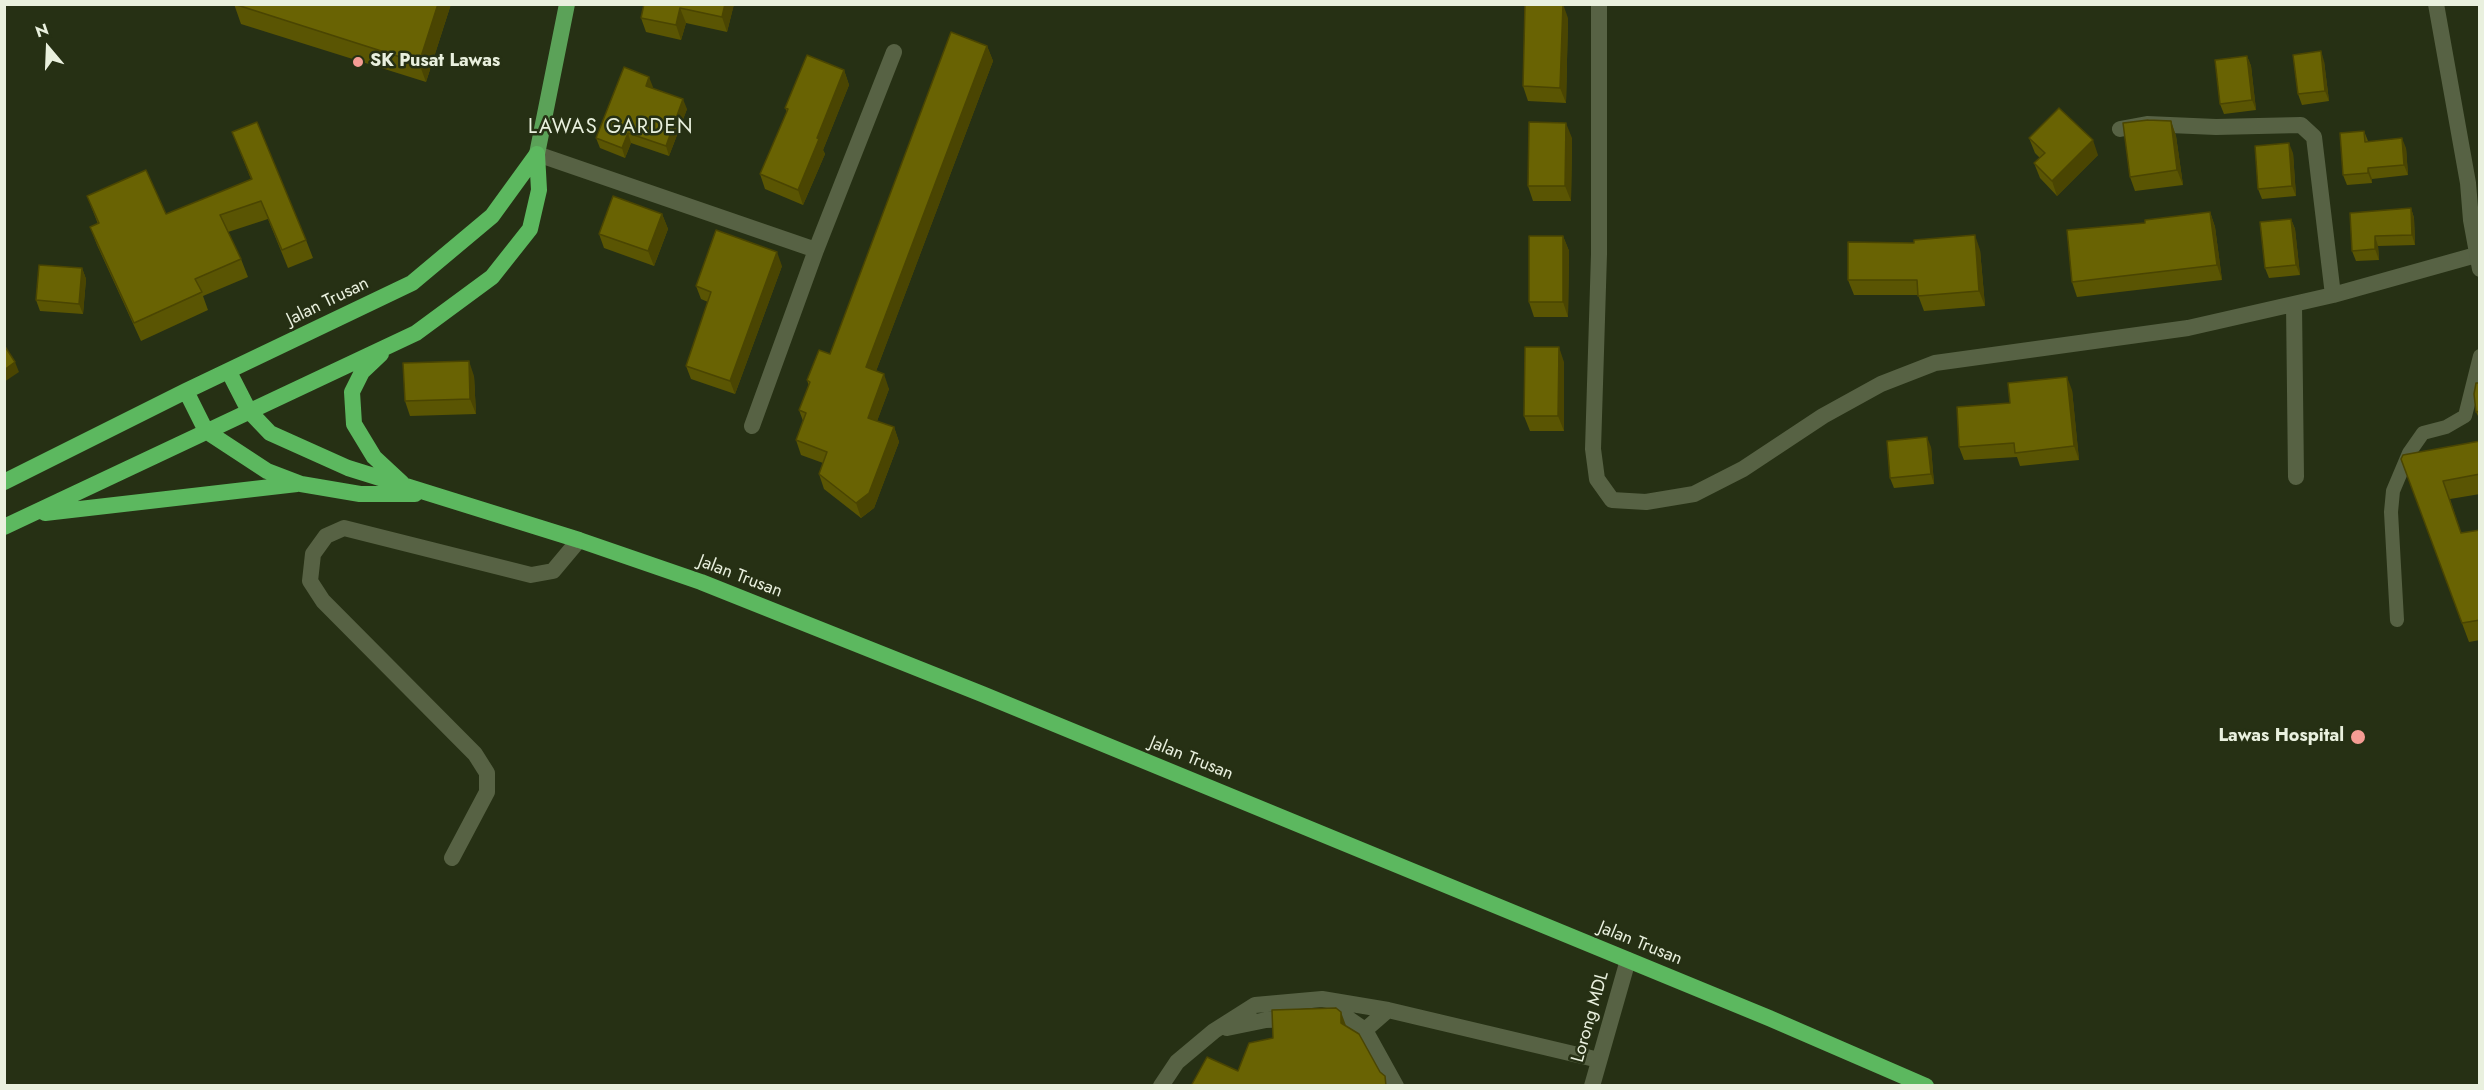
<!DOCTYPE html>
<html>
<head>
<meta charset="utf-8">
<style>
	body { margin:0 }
	#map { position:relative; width:2484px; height:1090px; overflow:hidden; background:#263014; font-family:Jost,sans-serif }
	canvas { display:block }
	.frame { position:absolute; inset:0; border:6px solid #e9f0de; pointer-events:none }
	.north { position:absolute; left:18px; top:18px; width:60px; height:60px; -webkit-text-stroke:4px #263014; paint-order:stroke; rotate:341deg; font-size:16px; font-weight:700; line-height:24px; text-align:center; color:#e9f0de }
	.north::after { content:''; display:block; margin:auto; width:21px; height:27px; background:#e9f0de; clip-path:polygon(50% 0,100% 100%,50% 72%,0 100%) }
</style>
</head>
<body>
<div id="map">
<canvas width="2484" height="1090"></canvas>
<div class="frame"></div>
<div class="north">N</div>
</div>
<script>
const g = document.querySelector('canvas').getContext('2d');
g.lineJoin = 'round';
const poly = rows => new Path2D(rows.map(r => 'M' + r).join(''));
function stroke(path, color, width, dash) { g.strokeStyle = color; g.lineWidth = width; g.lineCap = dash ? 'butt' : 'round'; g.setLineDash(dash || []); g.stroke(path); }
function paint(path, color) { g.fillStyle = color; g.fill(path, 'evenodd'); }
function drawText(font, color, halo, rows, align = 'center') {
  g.font = font + ' Jost,sans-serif'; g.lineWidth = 5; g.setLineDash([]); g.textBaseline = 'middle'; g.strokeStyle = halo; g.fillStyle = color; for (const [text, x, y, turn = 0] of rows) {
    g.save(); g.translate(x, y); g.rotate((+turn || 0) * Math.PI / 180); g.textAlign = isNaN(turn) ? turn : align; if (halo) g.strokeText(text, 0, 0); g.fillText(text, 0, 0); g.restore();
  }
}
const service = poly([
	[2397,620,2391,512,2393,491,2409,453,2423,433,2446,427,2465,416,2480,356]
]);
const minor = poly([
	[1599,4,1599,254,1593,449,1597,479,1612,500,1646,502,1694,494,1743,469,1823,416,1881,384,1935,363,2188,328,2333,295,2476,255],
	[2120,129,2147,124,2216,127,2301,125,2314,137,2333,295],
	[537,154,816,250,752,426],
	[816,250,894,52],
	[2294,304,2296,477],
	[452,858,487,792,487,773,475,754,323,601,310,581,313,554,326,536,344,528,531,575,553,571,579,540],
	[1388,1010,1365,1030,1396,1086],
	[1322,1018,1346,1017,1365,1030],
	[1227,1028,1266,1020,1293,1019],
	[1161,1086,1177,1062,1214,1031,1255,1005,1322,999,1388,1010,1599,1060],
	[1592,1086,1628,960]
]);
const tertiary = poly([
	[2436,4,2468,183,2471,220,2480,269]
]);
const primary = poly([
	[537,154,567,4]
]);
const trunk = poly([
	[381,354,362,372,352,392,354,424,374,457,402,483],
	[229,372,249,411,270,433,348,468,579,540,701,582,982,694,1769,1018,1926,1086],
	[186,391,206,431,267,471,301,484,360,494,415,494],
	[4,482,186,391,412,283,492,216,537,154],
	[45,513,297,484],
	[4,527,416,333,492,277,530,229,539,190,537,154]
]);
const wall = poly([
	[234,4,451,4,426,82,241,24],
	[644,4,734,4,727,32,686,23,681,40,646,32,641,18],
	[1568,18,1566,103,1528,101,1523,86],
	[987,46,993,61,876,371,889,389,877,421,894,427,899,442,874,508,861,518,824,489,819,474,823,463,801,455,796,440,803,421,799,410,809,386,807,380,830,354],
	[2247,56,2251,66,2256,110,2224,114,2220,104],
	[2324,61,2329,101,2302,105,2298,94],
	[844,70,849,85,823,150,825,154,803,205,765,189,760,174,787,112,785,108],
	[653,87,653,88,687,109,669,156,631,143,625,158,600,148,596,138],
	[2171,121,2176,136,2183,185,2135,191,2130,177],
	[2364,131,2368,141,2406,148,2408,175,2372,179,2372,183,2347,185,2343,175],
	[232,132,306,240,313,258,288,268,268,219,228,232,241,259,248,277,203,296,208,310,141,341,97,245,90,227,98,224,87,196,166,214,251,179],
	[1572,138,1571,201,1533,201,1528,186],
	[2029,138,2098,155,2057,196,2040,178,2034,163,2040,158,2035,153],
	[2293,153,2296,196,2262,199,2258,189],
	[2411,208,2414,218,2415,245,2378,246,2379,260,2356,261,2352,251],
	[2210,212,2215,227,2222,280,2077,297,2072,282,2145,223],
	[662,214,668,229,654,266,604,248,599,234],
	[2291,219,2295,229,2300,275,2269,278,2265,268],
	[1563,236,1569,251,1568,317,1534,317,1529,302],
	[1980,250,1985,306,1924,311,1918,295,1854,295,1848,280],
	[782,266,735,394,691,379,686,366,708,302,701,299,696,286],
	[82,268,86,279,83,314,40,311,36,300],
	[1564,362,1564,431,1530,431,1524,416],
	[474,376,476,414,410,416,405,401],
	[2480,383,2480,420,2476,412],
	[2072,390,2079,460,2020,466,2017,457,1964,460,1959,447,2010,403],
	[2480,441,2480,494,2450,499,2461,533,2480,530,2480,640,2469,642,2401,459],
	[1931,447,1934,484,1894,488,1890,478]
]);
const shadedWall = poly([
	[438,4,451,4,426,82,419,63],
	[725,4,734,4,727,32,722,17],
	[1563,4,1568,18,1566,103,1560,88],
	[680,8,686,23,681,40,676,25],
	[987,46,993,61,872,382,866,367],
	[2321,51,2324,61,2329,101,2325,91],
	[2247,56,2251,66,2256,110,2252,100],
	[844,70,849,85,823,150,825,154,803,205,798,190,817,138],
	[649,77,653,87,650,96,646,86],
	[683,99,687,109,669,156,666,146],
	[2171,121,2176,136,2183,185,2177,170],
	[1566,123,1572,138,1571,201,1565,186],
	[628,133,631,143,625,158,622,148],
	[2402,138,2406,148,2408,175,2404,165],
	[2093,140,2098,155,2057,196,2052,181],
	[2289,143,2293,153,2296,196,2292,186],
	[2368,168,2372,179,2372,183,2368,173],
	[2411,208,2414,218,2415,245,2412,235],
	[2210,212,2215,227,2222,280,2217,265],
	[662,214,668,229,654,266,648,251],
	[2291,219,2295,229,2300,275,2296,265],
	[1975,235,1980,250,1985,306,1979,291],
	[1563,236,1569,251,1568,317,1563,302],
	[2375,236,2378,246,2379,260,2375,249],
	[777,252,782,266,735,394,730,381],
	[82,268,86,279,83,314,79,304],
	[1559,347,1564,362,1564,431,1558,416],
	[469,361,474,376,476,414,470,399],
	[15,362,19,372,4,382,4,370],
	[884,374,889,389,873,432,868,418],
	[2067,377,2072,390,2079,460,2074,446],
	[894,427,899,442,874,508,861,518,856,503],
	[1927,437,1931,447,1934,484,1931,474],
	[1341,1012,1348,1031,1341,1023]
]);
const building = poly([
	[234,4,380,5,438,4,419,63,234,4],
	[644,4,725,4,722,17,680,8,676,25,641,18,644,4],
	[1525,4,1563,4,1560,88,1523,86,1525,4],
	[951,32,987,46,866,367,884,374,868,418,894,427,869,493,856,503,819,474,827,452,796,440,806,413,799,410,810,382,807,380,819,350,830,354,951,32],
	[2321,51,2325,91,2298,94,2293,55,2321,51],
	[807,55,844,70,817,138,819,139,798,190,760,174,788,109,785,108,807,55],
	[2247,56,2252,100,2220,104,2215,60,2247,56],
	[624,67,649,77,646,86,683,99,666,146,628,133,622,148,596,138,624,67],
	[2059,108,2093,140,2052,181,2034,163,2045,153,2029,138,2059,108],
	[2148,120,2171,121,2177,170,2130,177,2123,123,2148,120],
	[257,122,306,240,282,250,261,201,220,215,241,259,195,279,202,292,134,323,90,227,99,223,87,196,146,170,166,214,252,179,232,132,257,122],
	[1529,122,1566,123,1565,186,1528,186,1529,122],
	[2364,131,2365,142,2402,138,2404,165,2368,168,2368,173,2343,175,2340,133,2364,131],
	[2289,143,2292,186,2258,189,2255,146,2289,143],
	[613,196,662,214,648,251,599,234,613,196],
	[2411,208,2412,235,2375,236,2375,249,2352,251,2350,213,2411,208],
	[2210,212,2217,265,2072,282,2067,230,2145,223,2145,220,2210,212],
	[2291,219,2296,265,2265,268,2260,222,2291,219],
	[716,230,777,252,730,381,686,366,711,292,696,286,716,230],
	[1975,235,1979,291,1918,296,1917,280,1848,280,1848,242,1914,243,1914,240,1975,235],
	[1529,236,1563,236,1563,302,1529,302,1529,236],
	[39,265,82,268,79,304,36,300,39,265],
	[4,345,15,362,4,370,4,345],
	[1525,347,1559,347,1558,416,1524,416,1525,347],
	[469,361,470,399,405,401,403,363,469,361],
	[2067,377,2074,446,2015,453,2014,443,1959,447,1957,407,2010,403,2008,383,2067,377],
	[2476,383,2480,383,2480,411,2476,412,2474,394,2476,383],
	[1927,437,1931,474,1890,478,1887,441,1927,437],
	[2480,441,2480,474,2443,481,2461,533,2480,530,2480,620,2462,623,2401,459,2403,455,2480,441],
	[1336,1008,1341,1012,1341,1023,1359,1034,1380,1072,1385,1076,1386,1086,1191,1086,1207,1057,1238,1071,1249,1043,1273,1038,1272,1010,1336,1008]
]);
const markers = [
	[358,62,6,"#f59c94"],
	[2358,737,8,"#f59c94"]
];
const poiNames = [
	["SK Pusat Lawas",370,62],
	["Lawas Hospital",2344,737,"right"]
];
const streetNames = [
	["Jalan Trusan",328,302,-26],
	["Jalan Trusan",740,577,21],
	["Jalan Trusan",1191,759,22],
	["Jalan Trusan",1640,944,22],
	["Lorong MDL",1591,1017,-74]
];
const neighbourhoodNames = [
	["LAWAS GARDEN",611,128]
];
stroke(service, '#576244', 14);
stroke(minor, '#576244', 16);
stroke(tertiary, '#576244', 16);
stroke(primary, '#5ba258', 16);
stroke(trunk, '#5cb85f', 16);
paint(wall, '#5a5503');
paint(shadedWall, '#4a4502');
paint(building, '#696303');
stroke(building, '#4a4502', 1.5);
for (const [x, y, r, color] of markers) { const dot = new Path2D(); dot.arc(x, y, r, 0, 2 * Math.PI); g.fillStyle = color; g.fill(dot); stroke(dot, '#263014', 2); }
drawText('bold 18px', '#e9f0de', '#263014', poiNames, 'left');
drawText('18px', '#e9f0de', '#263014', streetNames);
g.letterSpacing = '1.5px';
drawText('20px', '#e9f0de', '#263014', neighbourhoodNames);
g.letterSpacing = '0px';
</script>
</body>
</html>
